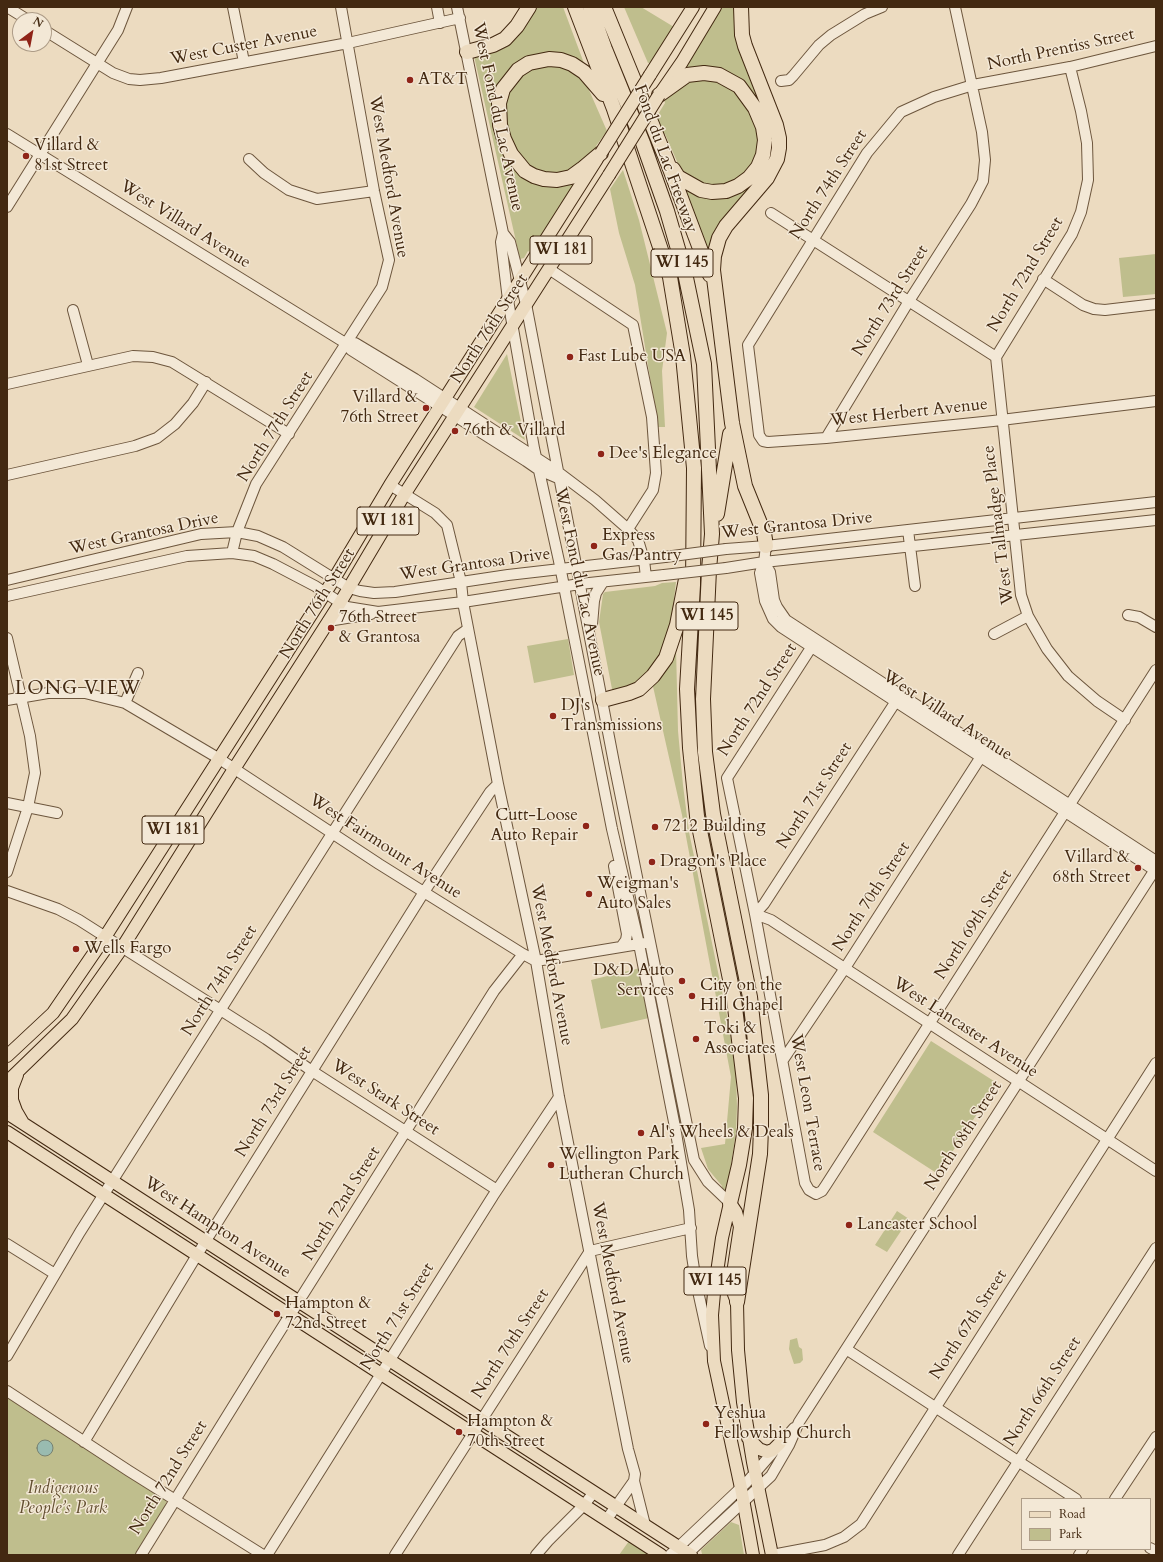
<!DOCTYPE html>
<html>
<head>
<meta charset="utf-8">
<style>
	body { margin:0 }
	#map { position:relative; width:1163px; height:1562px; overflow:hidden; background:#ecdbc0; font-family:Cardo,serif }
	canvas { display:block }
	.frame { position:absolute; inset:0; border:8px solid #432911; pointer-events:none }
	.legend { position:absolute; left:1021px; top:1498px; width:130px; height:52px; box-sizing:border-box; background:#f3e8d6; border:1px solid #ad9c87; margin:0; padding:5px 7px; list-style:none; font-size:12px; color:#432911 }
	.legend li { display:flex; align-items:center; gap:8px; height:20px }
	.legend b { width:20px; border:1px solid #ad9c87 }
	.north { position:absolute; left:12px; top:12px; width:40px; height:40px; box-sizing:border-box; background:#f3e8d6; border:1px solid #ad9c87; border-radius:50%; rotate:32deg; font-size:11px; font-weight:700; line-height:16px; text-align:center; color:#432911 }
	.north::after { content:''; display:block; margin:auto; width:14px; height:18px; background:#8f2418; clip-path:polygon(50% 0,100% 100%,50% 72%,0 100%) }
</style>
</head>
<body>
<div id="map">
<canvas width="1163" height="1562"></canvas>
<div class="frame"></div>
<ul class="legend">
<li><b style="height:5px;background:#ecdbc0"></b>Road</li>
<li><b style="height:11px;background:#bfbe8d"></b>Park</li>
</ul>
<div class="north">N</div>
</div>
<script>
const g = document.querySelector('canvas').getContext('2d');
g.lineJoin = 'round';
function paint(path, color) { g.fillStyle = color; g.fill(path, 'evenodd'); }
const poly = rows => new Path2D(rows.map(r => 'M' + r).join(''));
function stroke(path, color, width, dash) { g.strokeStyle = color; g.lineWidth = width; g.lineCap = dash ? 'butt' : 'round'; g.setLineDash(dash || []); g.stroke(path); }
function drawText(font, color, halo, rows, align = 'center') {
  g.font = font + ' Cardo,serif'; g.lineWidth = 3; g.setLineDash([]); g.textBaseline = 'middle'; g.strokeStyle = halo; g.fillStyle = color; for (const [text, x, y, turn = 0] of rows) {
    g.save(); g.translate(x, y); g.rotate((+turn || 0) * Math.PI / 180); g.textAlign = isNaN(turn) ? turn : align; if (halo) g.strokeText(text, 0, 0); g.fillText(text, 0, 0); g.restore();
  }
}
const green = poly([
	[532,7,563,7,585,66,524,61,497,106,520,169,576,178,575,184,531,253,528,251,524,258,520,259,474,56],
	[624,7,641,7,674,27,652,62,648,63],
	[720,7,738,7,771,120,774,154,709,260,677,178,727,193,767,150,742,83,682,71],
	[554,62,582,74,607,131,596,146,595,152,564,174,543,173,525,163,510,142,506,129,505,97,522,71],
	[705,75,738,89,759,129,759,155,738,181,713,188,689,179,679,166,665,134,661,133,655,119,665,103,664,99,673,88],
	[623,170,639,220,667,333,662,371,665,427,658,427,635,285,619,233,610,189],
	[1156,254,1156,294,1123,297,1119,258],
	[507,354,522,427,520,428,522,436,524,436,525,440,474,407],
	[676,582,671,626,666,648,646,678,620,692,612,689,599,622,603,594,605,592,655,586,662,583],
	[568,639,574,675,534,683,527,646],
	[676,648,678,731,683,785,689,832,729,1025,736,1075,737,1107,736,1132,727,1191,721,1189,722,1186,708,1169,701,1148,725,1144,731,1077,682,815,652,682],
	[640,968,649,1018,601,1029,591,980],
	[931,1041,997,1083,938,1174,873,1132],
	[897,1211,909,1219,887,1252,875,1245],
	[797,1338,799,1347,802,1349,803,1360,800,1363,794,1364,789,1349,790,1340],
	[7,1397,167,1500,165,1506,135,1555,7,1555],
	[731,1522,739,1525,744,1555,702,1554,701,1550],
	[629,1541,651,1555,619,1555]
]);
const water = poly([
	'37 1448a8 8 0 1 1 16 0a8 8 0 1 1-16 0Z'
]);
const minor = poly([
	[7,7,28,20],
	[233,7,244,62],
	[437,7,440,23],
	[457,7,503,233,510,242,526,304,614,763,694,1160,708,1182,730,1203],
	[44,30,113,73,129,79,140,80,161,78,348,43,460,18],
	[1156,46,1070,67,973,85,934,97,901,112,867,153,748,345,759,435,763,441,768,442,826,438,993,421,1156,401],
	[781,81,789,80,793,76,819,45,831,35,865,14,882,7],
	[7,134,347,344,351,350,526,461,539,470,560,479,569,481],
	[249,159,264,173,289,190,317,199,374,191],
	[7,207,118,30,127,7],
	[771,213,996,357],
	[503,233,501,242,508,300,534,448,559,561,612,829,639,944,675,1127,689,1210,692,1256,696,1282,710,1346],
	[549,269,633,325,652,417,656,473,653,490,628,529],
	[1043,279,1083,305,1094,309,1105,310,1156,304],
	[73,310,88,365],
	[347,344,355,343,415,379,558,472,595,500,628,529,638,540,644,560,646,577],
	[996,357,1021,595,1028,616,1047,649,1068,676,1097,701,1125,720],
	[996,357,1072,234,1081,212,1088,180,1087,143,1081,111,1070,67],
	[7,384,133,356,153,357,172,362,289,434],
	[826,438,909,301,971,204,983,181,985,160,982,132,955,7],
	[7,475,135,446,157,438,175,424,193,403,206,382],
	[390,485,435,513,447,525,461,582,463,602,498,784,536,961,559,1097,628,1449,635,1474,634,1481,645,1525],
	[908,530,915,586],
	[766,546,764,562,760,573,765,601,773,619,781,627,1156,871],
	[726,549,766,546,1156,502],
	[232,553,237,532,256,484,382,287,389,260,374,191,341,7],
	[764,562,770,572,774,600,777,607,786,620,1156,861],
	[726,568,764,562,1156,520],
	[7,580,201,534,237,532,258,536,283,547,349,588,360,591,374,593,395,592,508,575,665,557],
	[7,596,187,556,232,553,254,556,273,564,315,586,347,607,378,612,463,602,580,584,664,575],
	[1128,615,1139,617,1156,627],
	[328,621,371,614],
	[592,625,594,601,596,593,603,582],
	[994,634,1028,616],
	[7,638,30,736,35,773,28,807,7,872],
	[816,640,727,778,755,914,805,1183,809,1190,816,1194,822,1191,826,1185,1156,670],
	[900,695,764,904,755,914,771,920,803,941,1156,1171],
	[7,700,48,693,85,693,125,703,218,758,379,864,523,954,536,961,645,943],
	[125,703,138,673],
	[7,803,57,813],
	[614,866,627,934,626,940,621,947],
	[7,891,58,909,79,920,266,1039,312,1071,497,1190],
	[783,1060,845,968,984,752],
	[7,1244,55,1274],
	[846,1349,1076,1499],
	[7,1356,80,1232,333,832,458,636,468,629],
	[7,1391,129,1471,263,1555],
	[84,1442,197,1255,424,892,490,792,498,784],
	[1115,1499,1156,1437],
	[607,1519,634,1481],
	[1150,1548,1156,1551],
	[141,1555,263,1358,494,991,523,954],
	[267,1555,493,1196,559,1097],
	[395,1555,590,1251,691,1228],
	[536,1555,548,1541,584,1505,594,1492],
	[670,1555,747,1482,794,1428],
	[686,1555,771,1476,789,1445,799,1422,1156,868],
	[772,1555,825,1545,844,1537,861,1524,1156,1063],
	[958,1555,1156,1248],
	[1079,1555,1083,1549]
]);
const major = poly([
	[650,75,693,7],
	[662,91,682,62,715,7],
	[7,1056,53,1013,105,937,334,579,390,485,597,159],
	[17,1075,12,1088,12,1100,16,1111,23,1123],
	[7,1082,72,1019,122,948,234,769,337,608,404,495,609,175],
	[7,1113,691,1555],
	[7,1132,661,1555],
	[730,1203,736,1212,740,1227,732,1280,732,1289,737,1302,738,1350,743,1402,753,1462,772,1555],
	[730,1203,722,1238,714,1293,712,1315,714,1361,741,1488,753,1555],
	[748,1438,759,1449,767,1452,773,1450,780,1443]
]);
const highway = poly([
	[575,7,614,109,670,277,683,356,694,468,693,585,687,689,690,748,697,816,734,999,746,1098,745,1128,739,1165,730,1203],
	[590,7,605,49,643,143,667,211,685,273,704,364,712,534,709,570,703,699,705,752,713,814,750,997,761,1095,761,1128,760,1154,737,1302],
	[604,7,667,161,710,275],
	[741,7,742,35,745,46,776,125,779,138,779,148,777,159,767,178,726,226,719,238,714,256,713,270,732,423,745,486,764,533,766,546],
	[467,52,493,45,505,39,517,26,529,7],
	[659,95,687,75,704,73,719,75,739,86,755,108,763,127,765,140,763,155,758,167,749,178,738,186,726,191,712,192,701,190,678,177,673,169],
	[601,153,582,169,571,177,557,180,544,179,534,176,525,171,511,154,504,139,500,125,499,103,503,89,518,70,529,63,549,59,561,60,572,64,584,72,603,94],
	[717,514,730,434],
	[603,700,629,693,639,689,653,676,666,658,677,625,686,579]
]);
const minorBridge = poly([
	[665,557,726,549],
	[664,575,726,568]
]);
const majorBridge = poly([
	[601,153,650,75],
	[609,175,659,95]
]);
const markers = [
	[410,80,4,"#8f2418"],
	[26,156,4,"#8f2418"],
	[570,357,4,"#8f2418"],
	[426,408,4,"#8f2418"],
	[455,431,4,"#8f2418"],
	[601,454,4,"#8f2418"],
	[594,546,4,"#8f2418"],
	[331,628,4,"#8f2418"],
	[553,716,4,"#8f2418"],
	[586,826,4,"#8f2418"],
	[655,827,4,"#8f2418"],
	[652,862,4,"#8f2418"],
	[1138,868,4,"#8f2418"],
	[589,894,4,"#8f2418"],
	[76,949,4,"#8f2418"],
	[682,981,4,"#8f2418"],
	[692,996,4,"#8f2418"],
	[696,1039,4,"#8f2418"],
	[641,1133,4,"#8f2418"],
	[551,1165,4,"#8f2418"],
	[849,1225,4,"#8f2418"],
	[277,1314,4,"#8f2418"],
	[706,1424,4,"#8f2418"],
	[459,1432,4,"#8f2418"]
];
const shields = [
	[561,250,62],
	[682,263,62],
	[388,521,62],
	[707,616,62],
	[173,830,62],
	[715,1281,62]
];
const shieldNames = [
	["WI 181",561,250],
	["WI 145",682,263],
	["WI 181",388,521],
	["WI 145",707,616],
	["WI 181",173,830],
	["WI 145",715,1281]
];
const streetNames = [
	["West Custer Avenue",244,46,-11],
	["North Prentiss Street",1061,50,-12],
	["West Fond du Lac Avenue",497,117,78],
	["Fond du Lac Freeway",665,159,70],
	["West Medford Avenue",388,177,80],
	["North 74th Street",829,185,-57],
	["West Villard Avenue",185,225,32],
	["North 72nd Street",1026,275,-59],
	["North 73rd Street",891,301,-58],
	["North 76th Street",490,329,-57],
	["West Herbert Avenue",909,413,-6],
	["North 77th Street",276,427,-58],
	["West Tallmadge Place",999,525,-97],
	["West Grantosa Drive",797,526,-6],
	["West Grantosa Drive",144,534,-12],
	["West Grantosa Drive",475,565,-8],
	["West Fond du Lac Avenue",579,582,78],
	["North 76th Street",318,604,-58],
	["North 72nd Street",758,700,-57],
	["West Villard Avenue",947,716,33],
	["North 71st Street",815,796,-57],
	["West Fairmount Avenue",385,847,33],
	["North 70th Street",872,897,-57],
	["North 69th Street",974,925,-57],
	["West Medford Avenue",551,965,79],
	["North 74th Street",220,981,-58],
	["West Lancaster Avenue",965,1028,33],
	["West Stark Street",385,1098,33],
	["North 73rd Street",274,1102,-58],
	["West Leon Terrace",807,1103,80],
	["North 68th Street",964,1136,-57],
	["North 72nd Street",342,1204,-58],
	["West Hampton Avenue",217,1228,33],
	["West Medford Avenue",612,1283,79],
	["North 71st Street",398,1317,-58],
	["North 67th Street",969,1325,-57],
	["North 70th Street",511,1344,-57],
	["North 66th Street",1043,1392,-57],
	["North 72nd Street",169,1478,-58]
];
const poiNames = [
	["AT&T",418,80],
	["Villard &",34,146],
	["81st Street",34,166],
	["Fast Lube USA",578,357],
	["Villard &",418,398,"right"],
	["76th Street",418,418,"right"],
	["76th & Villard",463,431],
	["Dee's Elegance",609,454],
	["Express",602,536],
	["Gas/Pantry",602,556],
	["76th Street",339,618],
	["& Grantosa",339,638],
	["DJ's",561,706],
	["Transmissions",561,726],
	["Cutt-Loose",578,816,"right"],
	["Auto Repair",578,836,"right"],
	["7212 Building",663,827],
	["Villard &",1130,858,"right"],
	["68th Street",1130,878,"right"],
	["Dragon's Place",660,862],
	["Weigman's",597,884],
	["Auto Sales",597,904],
	["Wells Fargo",84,949],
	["D&D Auto",674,971,"right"],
	["Services",674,991,"right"],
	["City on the",700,986],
	["Hill Chapel",700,1006],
	["Toki &",704,1029],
	["Associates",704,1049],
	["Al's Wheels & Deals",649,1133],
	["Wellington Park",559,1155],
	["Lutheran Church",559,1175],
	["Lancaster School",857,1225],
	["Hampton &",285,1304],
	["72nd Street",285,1324],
	["Yeshua",714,1414],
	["Fellowship Church",714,1434],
	["Hampton &",467,1422],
	["70th Street",467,1442]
];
const parkNames = [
	["Indigenous",63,1489],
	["People’s Park",63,1509]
];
const quarterNames = [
	["LONG VIEW",78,690]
];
paint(green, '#bfbe8d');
paint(water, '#99bbb0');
stroke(water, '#778170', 1);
stroke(minor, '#6d563d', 12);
stroke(major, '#432911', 14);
stroke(highway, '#432911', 16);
stroke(minor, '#f3e8d6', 10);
stroke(major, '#ecdbc0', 12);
stroke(highway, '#ecdbc0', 14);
stroke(minorBridge, '#6d563d', 12, []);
stroke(majorBridge, '#432911', 14, []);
stroke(minorBridge, '#f3e8d6', 10);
stroke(majorBridge, '#ecdbc0', 12);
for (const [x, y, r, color] of markers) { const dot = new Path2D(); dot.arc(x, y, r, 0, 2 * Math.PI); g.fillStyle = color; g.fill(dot); stroke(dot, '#f3e8d6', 1.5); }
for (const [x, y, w] of shields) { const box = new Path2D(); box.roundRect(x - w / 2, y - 14, w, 28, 3); g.fillStyle = '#f3e8d6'; g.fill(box); stroke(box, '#432911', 1); }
drawText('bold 16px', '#432911', null, shieldNames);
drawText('17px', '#432911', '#f3e8d6', streetNames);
drawText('17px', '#432911', '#f3e8d6', poiNames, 'left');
drawText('italic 17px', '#624e30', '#f3e8d6', parkNames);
g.letterSpacing = '1px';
drawText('19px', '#432911', '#f3e8d6', quarterNames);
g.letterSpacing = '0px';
</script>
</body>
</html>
